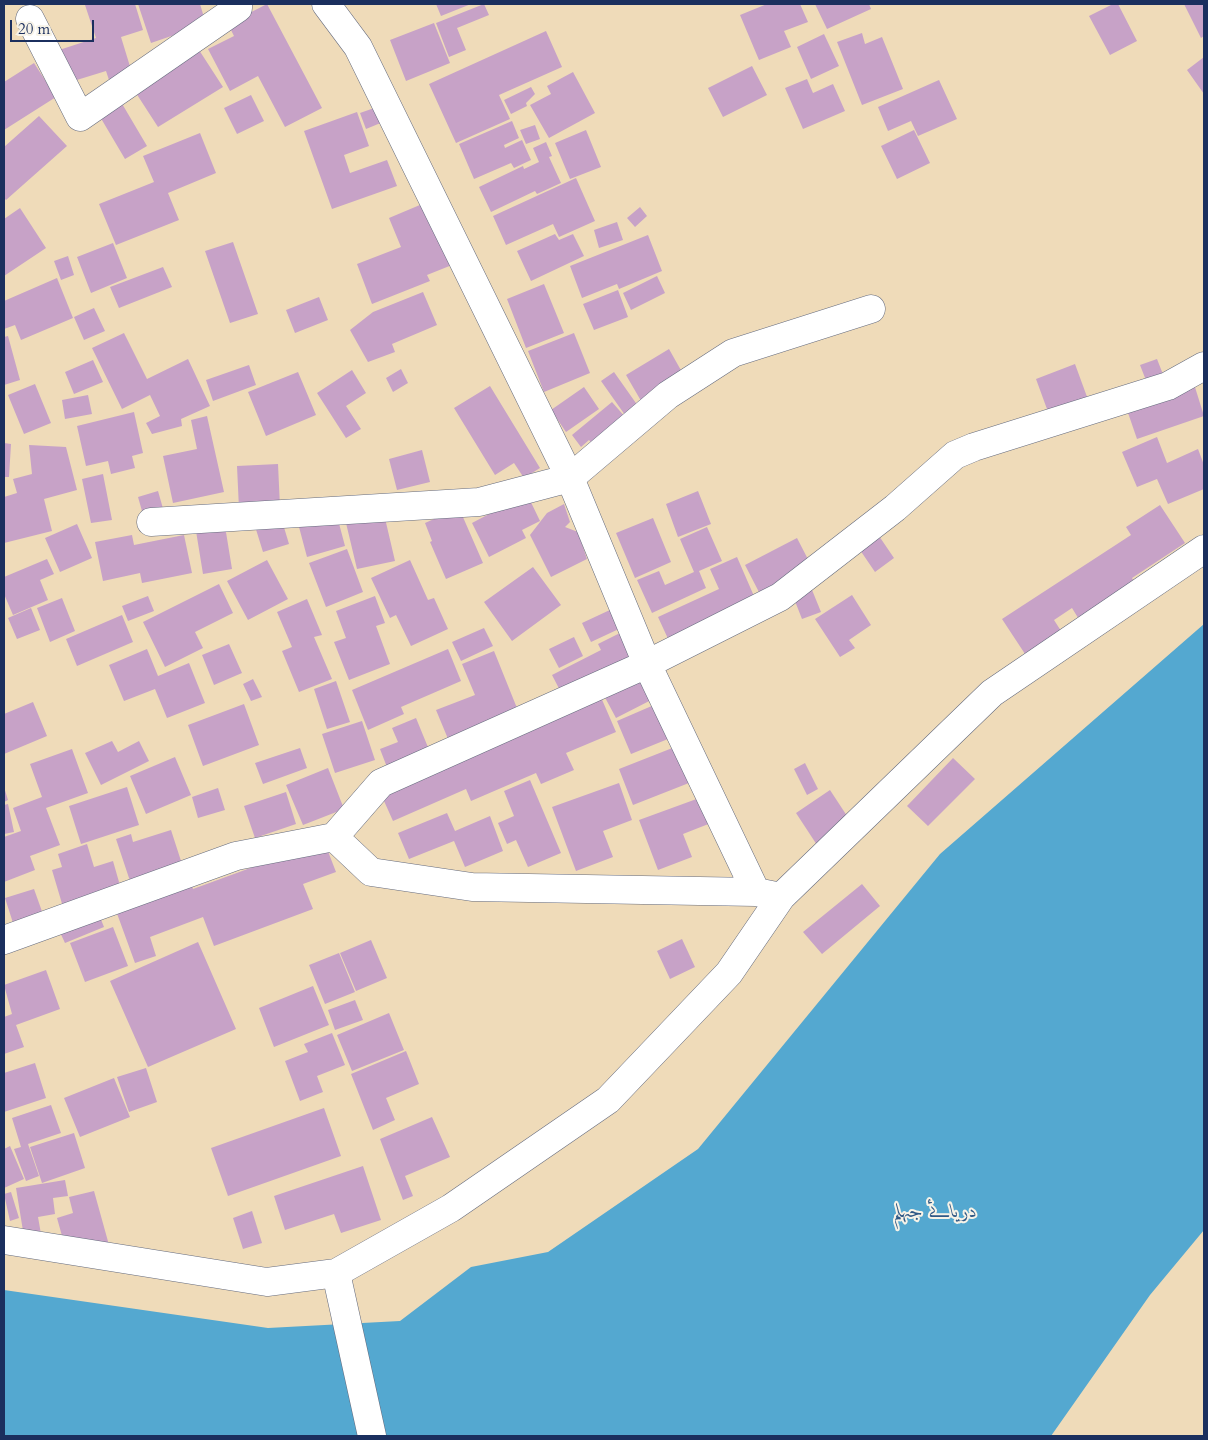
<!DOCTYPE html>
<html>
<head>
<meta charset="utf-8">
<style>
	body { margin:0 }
	#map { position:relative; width:1208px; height:1440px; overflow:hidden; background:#efdbb9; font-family:Cardo,serif }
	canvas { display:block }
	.frame { position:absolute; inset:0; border:5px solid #1b2f5e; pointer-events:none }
	.scale { position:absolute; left:10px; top:20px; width:84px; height:22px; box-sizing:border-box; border:2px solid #1b2f5e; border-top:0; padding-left:6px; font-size:15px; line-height:18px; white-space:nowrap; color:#1b2f5e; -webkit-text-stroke:4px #f7f3e8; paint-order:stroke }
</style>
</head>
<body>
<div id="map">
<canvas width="1208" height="1440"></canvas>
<div class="frame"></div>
<div class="scale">20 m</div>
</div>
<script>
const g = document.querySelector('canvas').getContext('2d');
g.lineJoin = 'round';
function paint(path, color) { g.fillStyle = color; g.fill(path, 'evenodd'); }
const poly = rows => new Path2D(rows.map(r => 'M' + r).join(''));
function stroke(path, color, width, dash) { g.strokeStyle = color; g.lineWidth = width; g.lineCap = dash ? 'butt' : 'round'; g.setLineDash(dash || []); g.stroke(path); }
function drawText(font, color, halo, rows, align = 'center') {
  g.font = font + ' Cardo,Amiri,serif'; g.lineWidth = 4; g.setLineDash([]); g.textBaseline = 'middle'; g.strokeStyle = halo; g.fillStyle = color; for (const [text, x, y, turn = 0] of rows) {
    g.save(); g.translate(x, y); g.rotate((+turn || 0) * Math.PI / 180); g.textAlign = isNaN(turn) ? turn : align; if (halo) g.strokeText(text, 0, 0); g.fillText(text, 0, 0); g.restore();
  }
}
const water = poly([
	[1204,624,1204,1230,1150,1295,1051,1436,4,1436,4,1290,268,1328,400,1321,471,1267,548,1252,698,1149,940,854]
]);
const building = poly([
	[135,4,143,30,121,37,132,73,109,80,106,71,67,83,56,51,96,38,85,5],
	[138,4,200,4,206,24,151,43],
	[267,4,322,108,285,127,258,76,230,91,208,49,234,36,228,24],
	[436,4,471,4,441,16],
	[484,4,489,15,457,28,466,50,449,57,436,23],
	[767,4,800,4,808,22,784,31,791,47,759,60,740,15],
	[815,4,869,4,871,9,827,29],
	[1113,4,1118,4,1137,41,1110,55,1089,16],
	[1184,4,1204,4,1204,36,1201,38],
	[434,23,450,63,406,81,390,40],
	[546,31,562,67,499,95,510,119,456,143,429,84],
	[862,33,865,44,882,37,903,89,862,105,837,42],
	[824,34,839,66,811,79,797,47],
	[199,50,223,87,158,127,134,90],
	[1204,57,1204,94,1187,70],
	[34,63,56,97,4,130,4,82],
	[752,66,767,95,723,117,708,88],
	[573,72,595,113,549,138,530,105,551,94,547,86],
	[807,79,813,93,833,84,845,111,803,129,785,88],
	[939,80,957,119,918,136,911,121,888,131,878,107],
	[531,87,535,94,526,103,527,106,511,114,504,100],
	[251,95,264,121,237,134,224,108],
	[121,102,147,146,125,159,99,115],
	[377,107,383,122,366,129,360,113],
	[357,112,369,146,344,155,350,173,387,160,397,186,332,209,304,131],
	[39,116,67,146,6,200,4,198,4,147],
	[512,121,519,138,504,145,505,148,522,140,531,160,514,168,511,163,474,179,459,144],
	[535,125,540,139,526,144,520,130],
	[586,130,601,167,570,179,555,143],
	[914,130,930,163,897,179,881,146],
	[200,133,216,173,168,193,179,220,116,245,99,204,154,182,143,156],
	[546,142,552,156,549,157,561,183,537,194,535,191,491,212,479,187,523,166,524,169,539,162,533,148],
	[576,178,595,221,559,237,553,224,506,245,493,216],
	[427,202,452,265,427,275,430,281,372,304,357,264,401,247,389,218],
	[640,207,647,216,635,227,627,218],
	[20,208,46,248,4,276,4,219],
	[617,222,623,240,599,248,594,230],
	[555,234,559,240,573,234,584,256,531,281,517,251],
	[648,235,662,271,619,289,617,284,582,298,570,266],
	[233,242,258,314,230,323,205,251],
	[113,243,127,278,91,293,77,257],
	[68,256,74,275,61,280,54,261],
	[163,267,172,287,119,308,110,287],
	[657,276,665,293,631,310,623,293],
	[57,278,73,318,21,340,15,325,4,329,4,301],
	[544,284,564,333,526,348,507,299],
	[618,290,628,317,594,330,583,304],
	[423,292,437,325,392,344,395,352,368,362,350,330,373,312],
	[319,297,328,320,295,333,286,310],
	[94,308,105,331,84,340,74,317],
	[124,333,147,379,188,359,210,406,181,419,182,426,152,434,146,423,160,416,150,395,122,409,92,348],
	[574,333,590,373,544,392,528,351],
	[8,336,20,380,4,385,4,337],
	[669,349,687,381,644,406,626,375],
	[1157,359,1166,382,1149,388,1140,365],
	[93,360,103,382,74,394,65,372],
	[1075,364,1090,405,1051,420,1036,379],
	[249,365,256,385,213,401,206,380],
	[401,369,408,383,393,392,386,378],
	[352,370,366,393,346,406,361,429,346,438,317,393],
	[298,372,316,415,266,436,248,392],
	[614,372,638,406,625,415,601,381],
	[35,384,51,423,24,434,8,395],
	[1194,384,1204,416,1137,439,1126,407],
	[490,386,540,468,524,478,514,463,495,475,454,408],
	[584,387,599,409,566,432,551,410],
	[88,395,92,414,65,419,62,400],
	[612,402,626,418,593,445,589,440,581,447,572,435],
	[134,412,143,453,132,456,135,468,111,474,108,461,86,466,77,426],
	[207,416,224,492,173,503,163,456,197,449,191,420],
	[1157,437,1167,463,1198,449,1204,465,1204,489,1168,504,1157,479,1137,487,1122,452],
	[4,443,11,444,9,477,4,477],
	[29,445,66,447,77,490,44,499,52,531,4,543,4,497,17,493,13,479,32,474],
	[422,450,430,482,397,490,389,459],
	[278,464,280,507,239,509,237,466],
	[103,474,112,520,91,523,82,479],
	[158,491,164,512,144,518,138,497],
	[698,491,711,524,678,537,666,504],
	[527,494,540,521,522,530,526,538,489,557,472,523],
	[564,504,570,522,565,527,578,532,587,559,551,577,530,535,547,513],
	[1160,505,1185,543,1132,578,1136,585,1080,621,1072,608,1054,620,1063,634,1027,657,1002,619,1131,535,1126,527],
	[459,508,483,563,446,579,430,542,432,541,425,523],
	[280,514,289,544,263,552,254,523],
	[384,514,395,561,357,569,346,523],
	[337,516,345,546,307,557,299,527],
	[653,518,671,562,635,578,616,533],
	[77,524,92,558,60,572,45,538],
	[225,526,232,569,203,574,196,531],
	[707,527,722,561,699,571,706,588,652,613,637,580,659,571,665,585,694,572,680,539],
	[132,535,134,545,184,535,192,573,142,583,140,573,103,581,95,542],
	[879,536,894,558,875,572,860,550],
	[797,538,813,569,761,596,745,565],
	[347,549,363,592,326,607,309,563],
	[737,557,757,603,670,643,658,617,719,589,710,569],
	[47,559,54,574,40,580,48,600,13,615,4,594,4,577],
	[267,560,288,599,248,620,227,581],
	[410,560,428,600,434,598,448,629,411,646,396,615,390,618,371,578],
	[533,567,561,605,512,641,484,602],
	[219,584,233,613,195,632,203,648,165,667,143,622],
	[810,585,821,612,802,619,791,591],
	[852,595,871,625,849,640,855,648,840,657,815,619],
	[148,596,154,611,128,621,122,606],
	[375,596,385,623,376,626,390,664,349,680,334,642,346,638,336,611],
	[62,598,75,631,50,642,37,608],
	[307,599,322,635,314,637,332,679,299,692,282,651,292,647,277,612],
	[31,608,40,630,17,639,8,618],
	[612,609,621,628,591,642,582,623],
	[122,615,133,642,77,666,66,639],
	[484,628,493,646,461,661,452,642],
	[628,629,644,660,565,700,552,675,601,650,598,644],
	[574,637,583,656,559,668,549,649],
	[229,644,242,673,214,685,202,655],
	[147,649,158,676,189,663,205,703,167,718,155,689,124,701,109,665],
	[448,649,461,681,401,707,404,714,368,730,352,690],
	[494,651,521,718,451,746,436,710,475,695,462,664],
	[643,667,659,696,616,718,601,690],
	[253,679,262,697,251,701,243,684],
	[336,681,350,722,327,729,314,689],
	[600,695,616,732,566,753,574,770,541,784,536,773,471,801,466,789,393,821,380,792],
	[33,702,47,736,4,754,4,714],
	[244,704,259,745,203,766,188,725],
	[654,705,668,739,631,754,617,721],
	[416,718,432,757,390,775,380,749,398,742,392,728],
	[362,721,375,760,335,773,322,734],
	[112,741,118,752,139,741,149,761,101,785,85,753],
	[680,745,694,781,633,805,619,769],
	[300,748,307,768,263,784,255,763],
	[72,749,88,793,46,808,60,845,30,856,35,870,4,882,4,837,21,831,13,808,42,797,30,764],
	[175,757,191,795,146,814,130,776],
	[953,758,975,779,928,826,907,806],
	[805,763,818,789,807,795,794,769],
	[328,768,344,809,303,825,286,785],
	[530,780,561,853,528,867,516,840,507,844,498,823,514,816,504,791],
	[619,783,632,820,603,831,613,857,576,871,552,807],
	[4,787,8,800,4,802],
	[127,787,139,825,81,844,69,806],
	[218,788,225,810,198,818,192,797],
	[830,790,851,822,817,845,796,813],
	[286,792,296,824,255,838,244,806],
	[702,797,711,823,683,834,692,857,658,870,639,820],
	[8,804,14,832,4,834,4,805],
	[447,813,455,831,490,816,503,851,465,867,454,841,409,859,398,833],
	[171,830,182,864,130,881,116,839,131,834,133,842],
	[324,841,336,872,303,884,313,909,214,946,203,917,150,937,156,956,135,963,115,908,190,881,193,889],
	[87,844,94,867,113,861,121,889,63,907,52,870,62,867,58,854],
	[862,884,880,906,822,954,803,932],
	[34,889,44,917,14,926,5,898],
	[98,912,104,927,65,943,58,928],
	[113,927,128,966,85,982,70,943],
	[682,939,695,967,670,979,657,951],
	[371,940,387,978,356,991,340,953],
	[198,942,236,1029,148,1067,110,981],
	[339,953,355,992,325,1004,309,965],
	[46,970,60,1009,16,1025,24,1047,4,1054,4,1017,12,1014,4,985],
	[313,986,329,1025,274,1047,259,1008],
	[355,1000,363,1020,335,1030,328,1010],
	[389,1013,404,1050,352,1071,337,1035],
	[332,1033,345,1065,317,1076,323,1092,300,1101,285,1061,308,1052,304,1044],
	[406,1051,419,1084,386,1098,395,1120,373,1130,351,1074],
	[35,1063,46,1098,4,1112,4,1073],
	[146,1068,157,1102,129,1112,117,1077],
	[114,1078,130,1117,80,1137,64,1098],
	[51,1105,61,1133,28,1144,39,1176,26,1181,14,1149,21,1147,12,1118],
	[324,1108,341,1156,228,1196,211,1148],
	[432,1117,450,1157,405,1176,413,1196,403,1200,380,1139],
	[74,1133,85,1168,42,1183,30,1147],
	[10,1146,24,1179,4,1188,4,1149],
	[363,1166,381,1220,341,1233,334,1214,285,1230,274,1196],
	[65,1180,68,1196,53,1198,55,1214,38,1217,41,1234,24,1237,16,1188],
	[94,1191,109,1245,87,1250,84,1238,64,1243,57,1218,73,1213,69,1197],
	[11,1192,19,1218,10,1221,4,1194],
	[252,1211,262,1243,243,1249,233,1218]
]);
const minor = poly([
	[326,4,358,47,570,478,647,664,756,892,781,897],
	[30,19,80,117,238,8,238,4],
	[151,522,479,502,570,478,668,395,733,353,871,309],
	[334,837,381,783,647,664,780,597,895,508,955,455,974,447,1168,386,1204,366],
	[4,940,236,856,334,837,371,872,472,887,756,892],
	[4,1240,267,1282,336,1273,451,1208,608,1100,729,973,781,897,992,693,1204,549],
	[336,1273,372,1436]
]);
const waterNames = [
	["دریائے جہلم",935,1213]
];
paint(water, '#54a8d0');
paint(building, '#c7a2c7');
stroke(minor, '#656b7e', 29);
stroke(minor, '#fff', 28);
drawText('italic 19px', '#2f5986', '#f7f3e8', waterNames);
</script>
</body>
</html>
